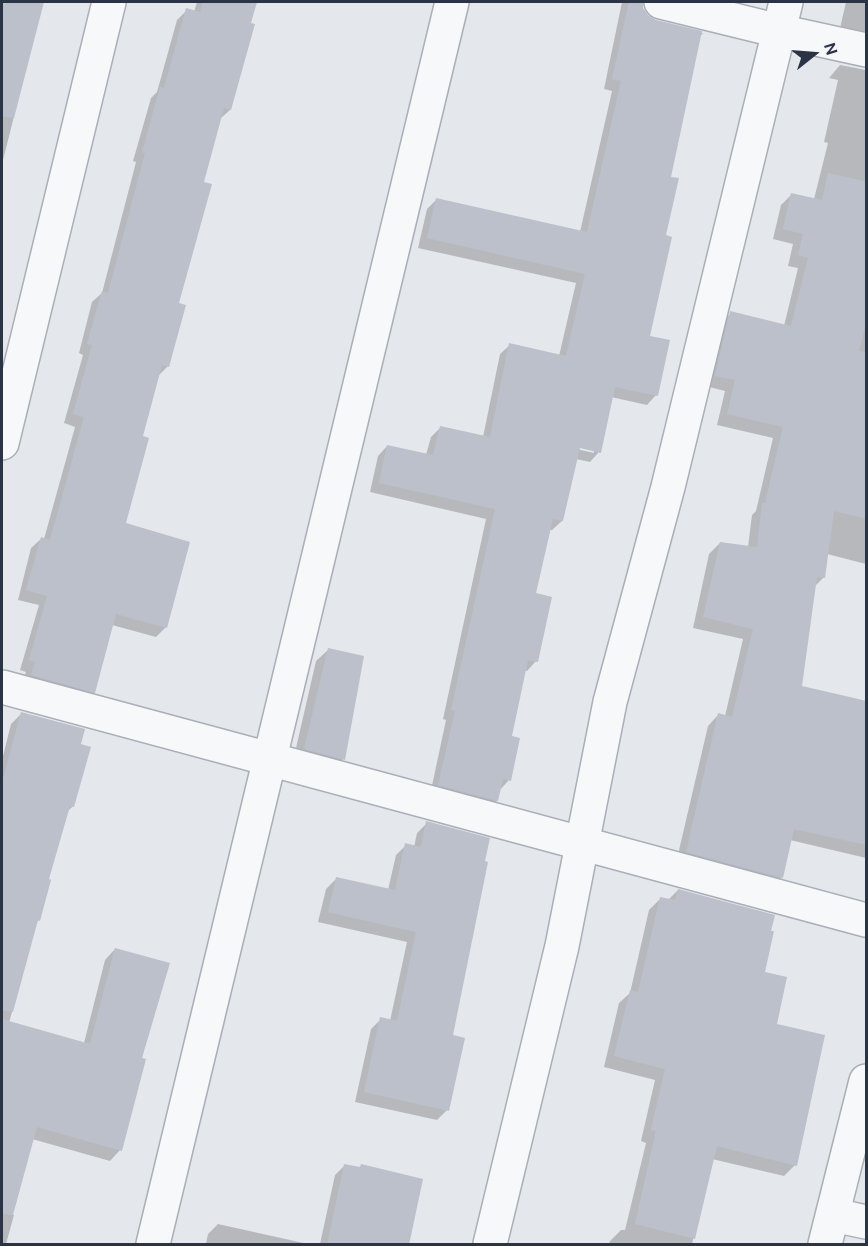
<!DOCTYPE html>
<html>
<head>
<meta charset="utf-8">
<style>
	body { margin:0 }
	#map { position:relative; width:868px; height:1246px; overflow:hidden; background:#e4e7ec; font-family:Ubuntu,sans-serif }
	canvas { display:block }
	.frame { position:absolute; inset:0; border:3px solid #2b3445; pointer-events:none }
	.north { position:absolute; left:784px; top:24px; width:60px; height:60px; -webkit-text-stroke:4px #f4f6f9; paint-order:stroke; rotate:73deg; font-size:16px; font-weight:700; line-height:24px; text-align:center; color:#2b3445 }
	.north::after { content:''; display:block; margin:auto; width:21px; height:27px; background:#2b3445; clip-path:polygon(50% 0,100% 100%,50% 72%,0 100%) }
</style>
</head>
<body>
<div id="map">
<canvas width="868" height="1246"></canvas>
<div class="frame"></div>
<div class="north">N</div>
</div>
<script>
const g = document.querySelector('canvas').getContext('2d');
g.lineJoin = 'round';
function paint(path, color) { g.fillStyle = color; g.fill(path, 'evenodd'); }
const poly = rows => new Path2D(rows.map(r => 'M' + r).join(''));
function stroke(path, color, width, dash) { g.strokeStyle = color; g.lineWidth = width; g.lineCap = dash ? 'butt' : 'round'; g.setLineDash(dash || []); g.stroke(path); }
const shadow = poly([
	[2,2,43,2,2,164],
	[197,2,255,2,230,110,220,119,202,183,177,304,168,366,158,376,141,438,125,524,166,627,156,637,112,625,94,692,84,702,22,685,26,672,20,670,39,605,18,600,31,548,41,539,44,539,75,427,64,423,83,355,79,353,92,302,102,293,136,162,133,161,151,98,157,92,177,20,187,10,194,12],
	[622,2,641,2,641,7,647,16,655,21,703,33,699,38,670,178,665,237,649,337,656,395,647,405,611,397,599,452,590,462,576,459,562,521,552,530,549,530,534,594,536,661,527,671,524,670,510,737,509,780,499,791,497,801,487,810,430,795,446,720,443,719,486,519,370,492,378,456,387,446,426,455,431,437,440,428,483,437,500,354,510,345,559,356,576,283,418,248,427,209,436,200,580,232,612,91,604,89],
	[573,445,594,450,594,453,572,448],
	[846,2,866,2,866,46,838,37],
	[840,65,866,70,866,564,827,554,824,577,814,587,801,688,866,703,866,858,790,840,782,877,771,888,676,863,708,726,718,715,725,716,743,639,693,628,709,554,720,543,748,547,752,515,756,511,773,438,717,425,725,391,705,386,720,324,731,313,784,326,798,268,788,266,793,244,773,239,781,205,792,194,814,199,828,143,824,142,838,80,829,78],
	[328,650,343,759,331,771,293,761,316,661],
	[22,713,79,745,73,806,67,812,47,880,39,920,36,923,9,1023,84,1043,105,960,115,949,140,1059,120,1150,110,1161,32,1139,12,1214,14,1215,6,1244,2,1244,2,760,11,724],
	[427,823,451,1036,447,1110,437,1120,355,1102,371,1029,381,1019,390,1021,407,942,318,922,326,889,336,879,388,890,396,855,406,845,414,847,417,833],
	[678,890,763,973,775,1025,795,1165,784,1176,712,1159,692,1244,609,1244,610,1241,621,1230,625,1230,646,1143,641,1141,655,1080,604,1067,619,1003,630,993,649,910,660,899,668,900],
	[345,1165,358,1168,361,1166,398,1244,320,1244,335,1175],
	[218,1224,308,1244,206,1244,208,1234]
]);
const building = poly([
	[2,2,44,2,14,118,2,116],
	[203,2,257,2,251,23,255,24,231,110,224,108,204,182,212,184,179,303,186,305,169,367,162,365,143,436,149,438,126,523,190,542,167,628,116,614,95,693,31,675,35,662,29,660,47,596,26,590,41,537,50,540,84,417,73,414,92,345,87,344,102,291,108,293,145,153,142,152,160,87,164,88,186,8,200,12],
	[629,2,643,2,643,8,648,15,656,20,702,31,671,177,679,178,666,235,672,237,650,336,670,340,658,396,615,387,601,453,580,448,563,521,553,519,536,593,552,597,538,662,528,660,512,736,520,738,511,781,503,779,498,801,438,785,455,711,451,710,495,509,379,483,387,445,433,455,440,426,490,437,509,343,566,356,585,274,427,238,436,198,587,232,621,81,612,79],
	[828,173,867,182,867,319,859,351,867,352,867,519,834,511,825,578,817,577,802,686,867,701,867,845,794,829,783,878,686,852,718,713,732,717,753,629,703,617,720,542,757,547,762,503,765,503,783,427,727,414,735,380,715,376,730,311,791,326,808,258,798,255,803,234,783,229,791,193,822,200],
	[328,648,364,656,345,760,304,749],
	[21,712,85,729,81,744,91,747,74,807,70,806,49,879,51,880,40,921,38,920,13,1012,2,1010,2,783],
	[426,821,490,838,485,861,488,862,453,1035,465,1038,449,1111,364,1092,380,1017,397,1021,416,932,328,912,336,877,395,890,405,843,421,847],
	[678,889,775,915,771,931,774,931,765,972,787,977,777,1024,825,1035,797,1166,717,1146,695,1239,635,1224,656,1131,651,1130,665,1069,614,1056,630,990,638,992,660,897,675,900],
	[115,948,170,963,142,1058,146,1059,122,1151,37,1127,13,1215,2,1214,2,1019,90,1044],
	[344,1164,360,1167,361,1164,423,1179,409,1245,327,1245]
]);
const minor = poly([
	[661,2,779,31,866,50],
	[2,443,109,2],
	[2,687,866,920],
	[833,1215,866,1222],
	[153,1244,452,2],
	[490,1244,562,946,610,702,668,487,786,2],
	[825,1244,866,1081]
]);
paint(shadow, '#0003');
paint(building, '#bbc0ca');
stroke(minor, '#a9aeb7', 36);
stroke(minor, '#f7f8fa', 33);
</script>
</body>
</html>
